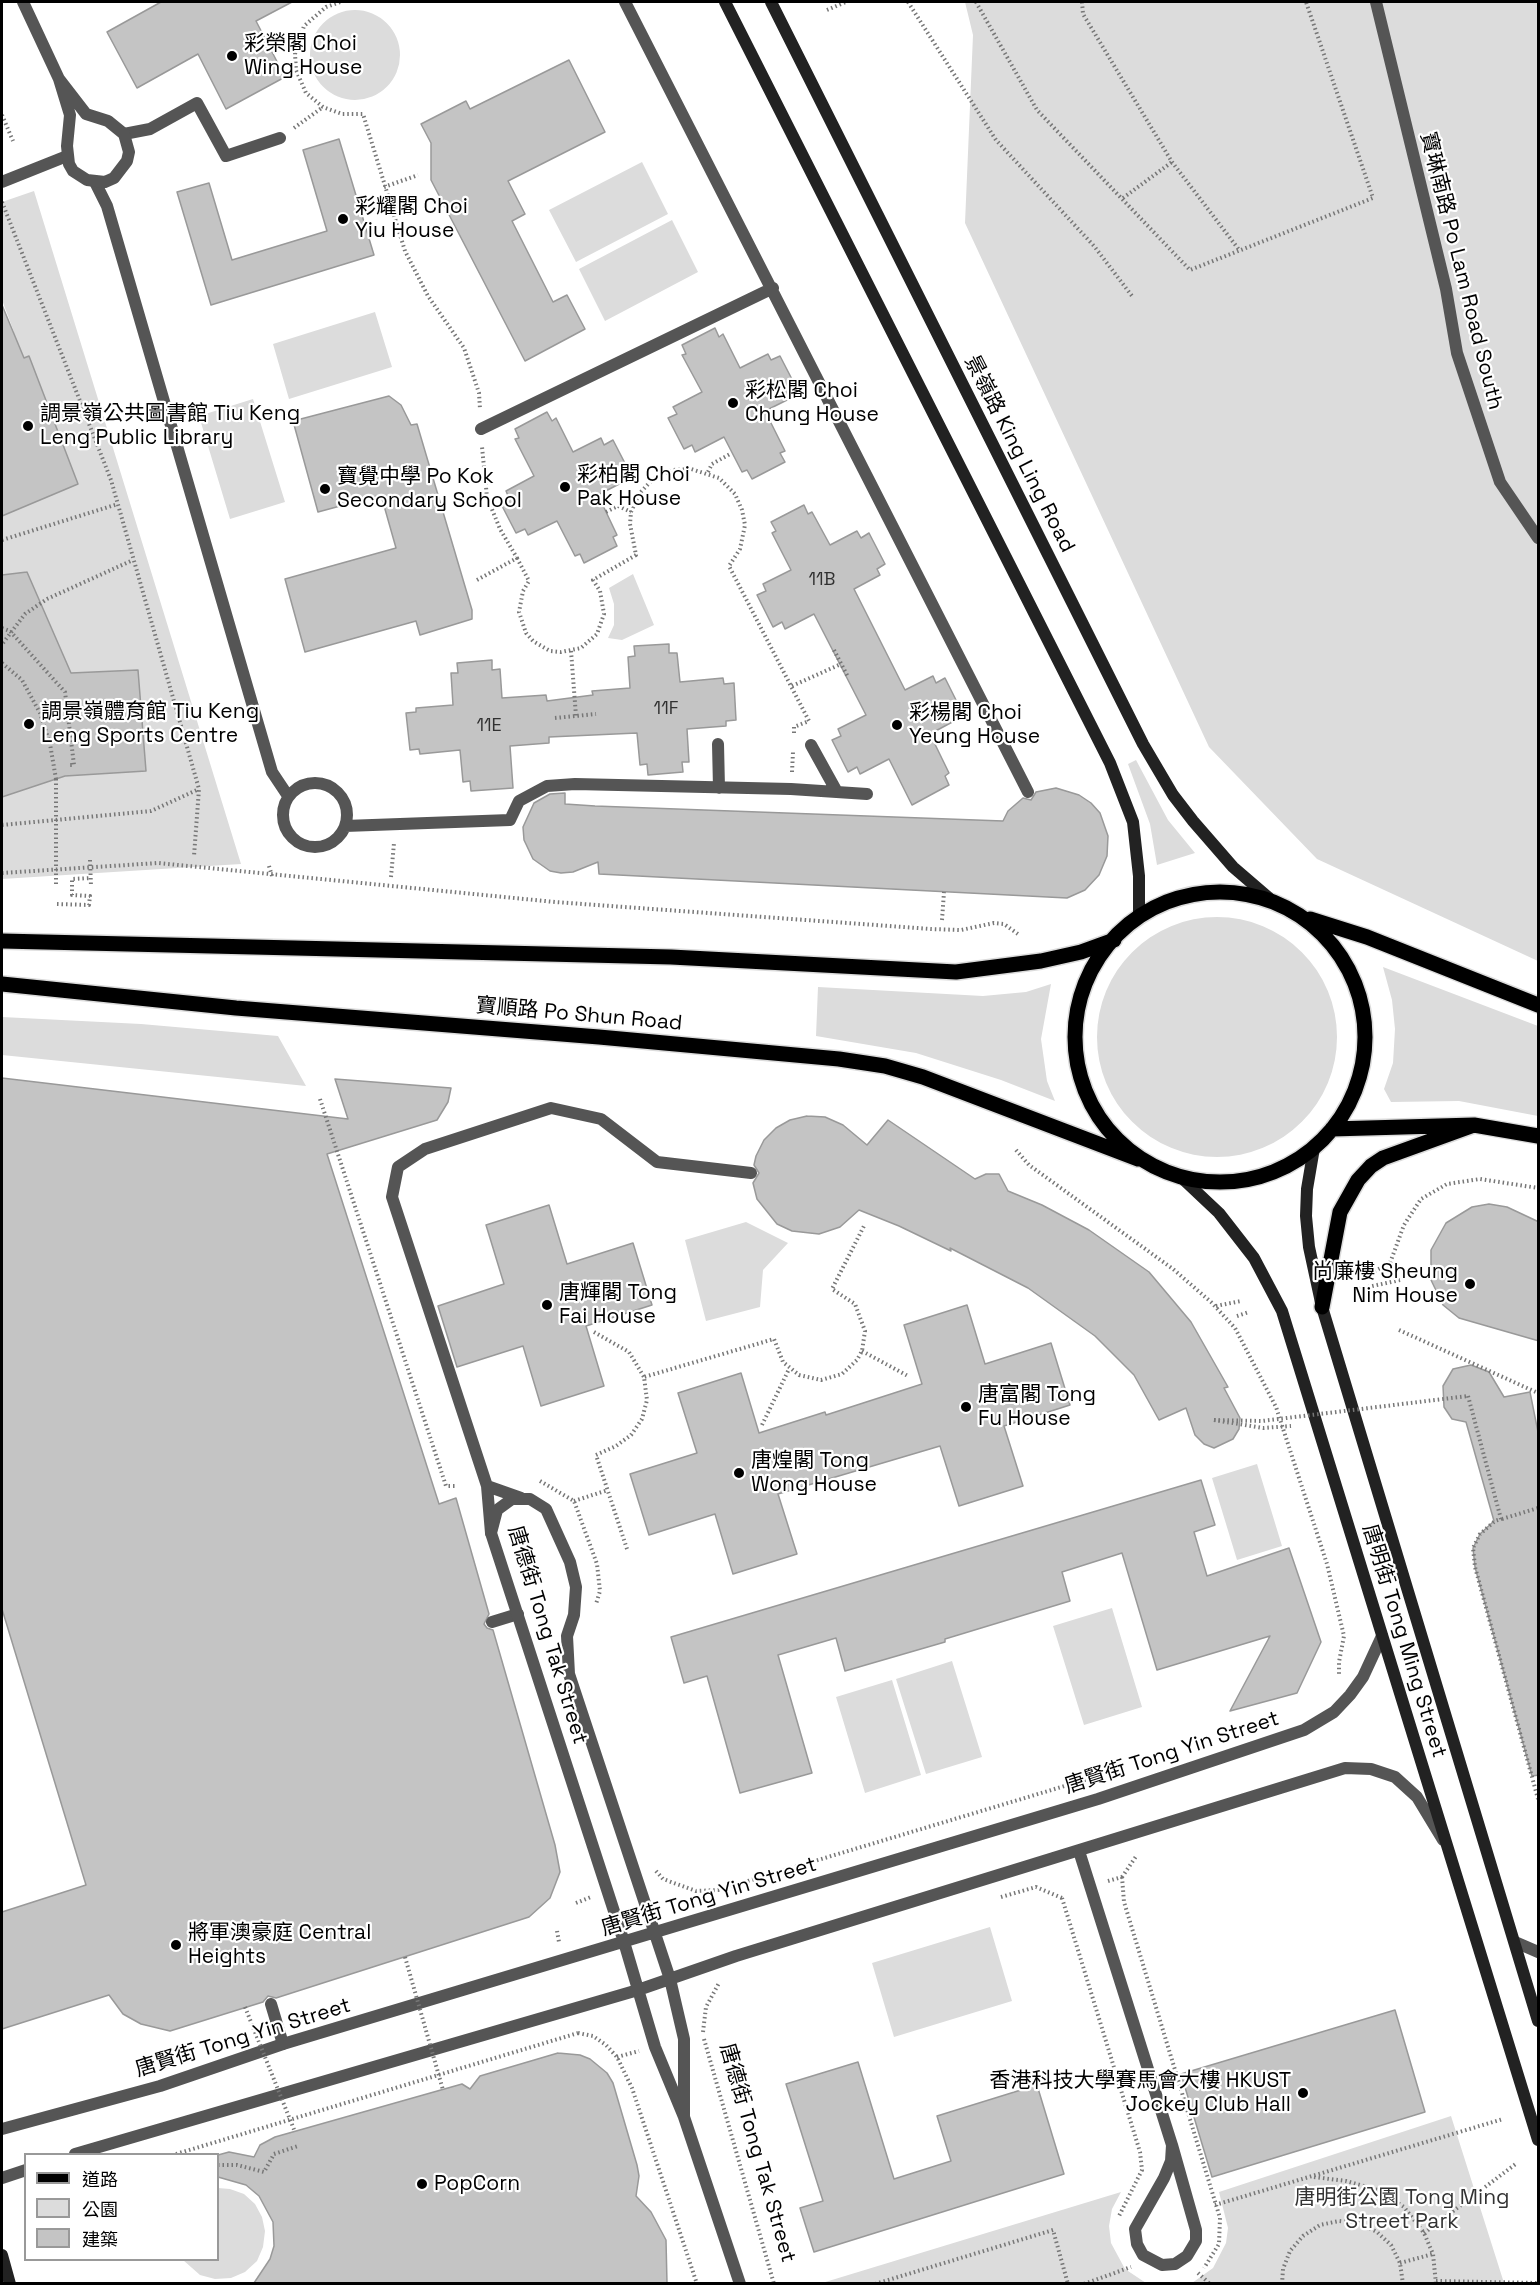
<!DOCTYPE html>
<html>
<head>
<meta charset="utf-8">
<style>
	body { margin:0 }
	#map { position:relative; width:1540px; height:2285px; overflow:hidden; background:#fff; font-family:"Space Grotesk","Noto Sans TC",sans-serif }
	canvas { display:block }
	.frame { position:absolute; inset:0; border:3px solid #000; pointer-events:none }
	.legend { position:absolute; left:24px; top:2153px; width:195px; height:108px; box-sizing:border-box; background:#fff; border:2px solid #999; margin:0; padding:8px 10px; list-style:none; font-size:18px; color:#000 }
	.legend li { display:flex; align-items:center; gap:12px; height:30px }
	.legend b { width:30px; border:2px solid #999 }
</style>
</head>
<body>
<div id="map">
<canvas width="1540" height="2285"></canvas>
<div class="frame"></div>
<ul class="legend">
<li><b style="height:8px;background:#000"></b>道路</li>
<li><b style="height:16px;background:#dcdcdc"></b>公園</li>
<li><b style="height:16px;background:#c4c4c4"></b>建築</li>
</ul>
</div>
<script>
const g = document.querySelector('canvas').getContext('2d');
g.lineJoin = 'round';
function paint(path, color) { g.fillStyle = color; g.fill(path, 'evenodd'); }
const poly = rows => new Path2D(rows.map(r => 'M' + r).join(''));
function stroke(path, color, width, dash) { g.strokeStyle = color; g.lineWidth = width; g.lineCap = dash ? 'butt' : 'round'; g.setLineDash(dash || []); g.stroke(path); }
function drawText(font, color, halo, rows, align = 'center') {
  g.font = font + ' "Space Grotesk","Noto Sans TC",sans-serif'; g.lineWidth = 4.5; g.setLineDash([]); g.textBaseline = 'middle'; g.strokeStyle = halo; g.fillStyle = color; for (const [text, x, y, turn = 0] of rows) {
    g.save(); g.translate(x, y); g.rotate((+turn || 0) * Math.PI / 180); g.textAlign = isNaN(turn) ? turn : align; if (halo) g.strokeText(text, 0, 0); g.fillText(text, 0, 0); g.restore();
  }
}
const green = poly([
	[965,2,1538,2,1538,961,1317,859,1209,747,965,223,973,35],
	'310 55a45 45 0 1 1 90 0a45 45 0 1 1-90 0Z',
	[642,162,668,214,576,262,549,210],
	[34,191,241,864,2,879,2,337,14,332,2,300,2,202],
	[672,220,698,272,605,321,579,269],
	[375,312,392,367,289,399,273,344],
	[253,399,285,502,230,519,199,416],
	[633,574,654,625,622,640,608,638,614,625,614,604,609,588],
	[1136,760,1168,820,1195,853,1157,865,1150,824,1128,764],
	'1097 1037a120 120 0 1 1 240 0a120 120 0 1 1-240 0Z',
	[1383,967,1538,1026,1538,1116,1459,1101,1391,1102,1384,1089,1393,1063,1395,1029,1392,1000],
	[1051,984,1041,1039,1047,1081,1055,1101,1001,1080,916,1053,816,1036,818,987,983,996,1026,992],
	[2,1017,141,1024,278,1036,306,1086,2,1055],
	[746,1222,788,1243,763,1270,760,1307,706,1321,685,1240],
	[1257,1464,1282,1546,1237,1560,1212,1478],
	[1112,1608,1142,1707,1084,1725,1053,1626],
	[952,1661,982,1757,926,1774,896,1679],
	[892,1680,921,1775,865,1793,836,1697],
	[990,1927,1012,2001,894,2037,872,1963],
	[1451,2116,1504,2283,1192,2283,1213,2268,1226,2243,1228,2228,1219,2192],
	[218,2188,230,2189,244,2194,255,2204,262,2217,265,2231,263,2247,257,2261,245,2272,231,2278,215,2279,200,2275,183,2260,218,2260],
	[1121,2192,1112,2209,1109,2226,1111,2243,1125,2269,1146,2283,822,2283]
]);
const building = poly([
	[161,2,292,2,256,21,285,77,226,109,198,54,137,88,107,32,161,2],
	[569,60,605,132,508,181,525,214,512,221,553,302,567,295,585,329,525,361,431,180,431,143,421,124,466,101,470,109,569,60],
	[339,139,374,255,211,305,177,192,209,183,232,260,327,231,303,150,339,139],
	[2,305,24,358,29,356,78,484,2,516,2,305],
	[715,328,719,337,723,334,740,368,768,354,771,360,780,356,796,387,787,392,791,398,765,411,785,451,780,453,785,462,752,479,747,470,742,472,724,437,695,452,692,445,684,449,668,418,677,414,673,407,702,392,682,355,686,354,682,345,715,328],
	[389,396,401,405,411,425,417,424,472,610,472,619,420,635,416,621,305,652,285,579,396,548,381,495,318,512,293,421,389,396],
	[547,412,552,421,556,418,573,452,601,438,604,445,613,440,629,471,620,476,623,482,598,495,617,535,613,537,617,546,584,563,580,554,575,556,557,521,528,535,525,529,516,533,500,502,509,498,506,491,534,476,515,439,519,438,515,429,547,412],
	[804,505,808,514,812,512,830,545,857,531,861,538,869,533,885,564,877,569,880,575,854,589,905,690,933,676,936,683,945,678,961,710,952,714,956,720,930,734,949,773,945,776,949,785,912,805,889,759,860,774,857,767,848,772,832,740,841,736,838,729,866,715,814,614,785,629,782,622,773,627,757,595,766,591,763,584,791,570,772,533,776,531,771,522,804,505],
	[27,572,71,673,138,670,146,771,65,776,2,797,2,575,27,572],
	[669,644,669,653,677,653,680,682,723,678,724,684,734,683,736,720,726,721,726,726,687,729,689,762,682,762,683,772,648,775,647,764,640,765,637,733,549,737,549,743,510,746,513,788,471,791,470,781,463,782,460,750,420,754,419,749,410,750,406,713,416,712,416,708,453,705,451,673,458,673,457,663,492,660,492,670,500,669,502,698,546,695,547,701,593,695,592,691,630,688,628,657,635,656,634,646,669,644],
	[1056,788,1079,795,1091,803,1100,813,1108,836,1107,856,1099,875,1085,890,1067,898,599,874,598,862,573,872,561,873,550,871,533,859,524,840,523,827,534,803,550,794,565,793,565,804,595,806,1003,821,1008,811,1023,798,1031,800,1036,792,1056,788],
	[2,1078,348,1119,335,1079,451,1088,448,1102,437,1120,327,1154,439,1504,456,1498,489,1614,484,1624,487,1628,493,1630,555,1845,560,1872,550,1898,529,1917,276,1998,268,1996,263,2002,170,2031,141,2024,123,2014,109,1995,2,2029,2,1912,86,1885,2,1609,2,1078],
	[807,1116,825,1117,843,1125,867,1145,888,1120,975,1179,986,1174,999,1174,1008,1191,1042,1205,1089,1230,1149,1272,1191,1322,1228,1387,1224,1388,1240,1418,1239,1429,1233,1439,1214,1448,1204,1444,1195,1435,1186,1408,1159,1420,1134,1375,1095,1336,1028,1288,950,1248,951,1251,899,1226,859,1210,840,1227,819,1234,792,1231,777,1224,757,1199,753,1183,759,1173,754,1165,756,1156,764,1140,776,1128,790,1120,807,1116],
	[1489,1204,1507,1207,1539,1222,1539,1341,1459,1318,1443,1305,1431,1280,1431,1250,1446,1223,1472,1207,1489,1204],
	[549,1205,567,1264,633,1243,652,1305,586,1326,604,1386,541,1406,523,1346,457,1367,438,1306,504,1284,486,1225,549,1205],
	[967,1305,985,1364,1051,1343,1070,1405,1004,1426,1023,1486,959,1506,940,1446,778,1494,797,1554,733,1574,715,1514,649,1535,630,1474,697,1453,678,1393,741,1373,759,1433,825,1412,826,1415,922,1384,904,1325,967,1305],
	[1471,1365,1489,1372,1504,1397,1530,1392,1539,1437,1539,1775,1532,1776,1475,1567,1473,1548,1480,1534,1494,1521,1466,1422,1452,1419,1444,1407,1443,1386,1453,1369,1471,1365],
	[1201,1480,1215,1525,1194,1532,1207,1576,1289,1548,1321,1642,1297,1693,1230,1711,1270,1636,1157,1670,1122,1553,1062,1572,1070,1601,945,1639,945,1642,845,1671,836,1638,778,1655,812,1773,740,1793,707,1676,684,1683,671,1637,1201,1480],
	[1395,2010,1425,2112,1212,2177,1181,2074,1395,2010],
	[558,2053,580,2055,590,2059,607,2073,613,2083,637,2165,639,2176,636,2196,651,2212,666,2240,667,2283,254,2283,270,2259,274,2246,273,2222,259,2196,246,2185,218,2177,218,2155,229,2152,254,2157,260,2145,275,2137,462,2084,470,2089,480,2076,558,2053],
	[858,2062,894,2179,951,2161,937,2116,1037,2085,1064,2174,814,2252,800,2208,823,2201,786,2084,858,2062]
]);
const path = poly([
	[340,2,326,7,304,26,295,54,296,70,306,93,323,107,342,114,363,114,405,251,428,296,464,348,479,393,480,409],
	[908,2,996,140,1094,246,1132,296],
	[976,2,1037,110,1190,270,1373,198,1306,2],
	[1082,2,1083,14,1172,162,1240,251],
	[827,10,846,2],
	[2,115,13,141],
	[294,128,323,107],
	[384,187,418,175],
	[1123,198,1172,162],
	[2,202,111,480,199,789,194,856],
	[708,472,712,464,730,454],
	[606,512,618,506,631,512],
	[2,540,118,504],
	[517,558,529,581,523,591,519,612,526,633,533,641,550,651,561,652,581,648,597,634,604,614,600,591,593,580,636,555,630,524,631,512,639,494,652,480,672,470,691,469,719,478,735,494,742,510,745,525,740,549,729,566,809,721,794,727,794,736],
	[477,580,517,558,500,529,487,497,482,447],
	[2,628,10,631,65,692,74,765,68,765],
	[3,643,25,614,47,599,133,560],
	[834,650,848,677],
	[571,651,576,716],
	[2,663,22,680,40,713,50,744,56,779],
	[792,686,841,664],
	[555,718,596,714],
	[792,772,793,752],
	[2,825,151,811,199,789],
	[90,860,91,886],
	[269,866,272,876],
	[2,873,158,863,555,902,931,929,961,930,994,923,1004,924,1018,934],
	[391,877,394,843],
	[57,904,89,905,90,896,72,895,72,879,91,878],
	[942,920,944,892],
	[320,1099,446,1486,457,1486],
	[1016,1150,1029,1165,1173,1269,1211,1302,1235,1328,1276,1407,1327,1564,1344,1636,1339,1662,1339,1675],
	[1357,1276,1375,1271,1390,1263,1404,1225,1421,1199,1447,1184,1480,1179,1538,1188],
	[1359,1289,1400,1280],
	[1216,1306,1241,1301],
	[1237,1316,1249,1312],
	[1399,1330,1538,1393],
	[594,1332,629,1352,644,1377],
	[862,1351,908,1376],
	[1468,1396,1501,1519,1495,1521,1480,1534,1473,1548,1475,1567,1538,1799],
	[1214,1420,1263,1428,1291,1426],
	[762,1425,789,1369],
	[540,1481,574,1501,597,1564,600,1591,596,1604],
	[574,1501,608,1490],
	[1502,1519,1538,1508],
	[627,1549,596,1455,616,1446,631,1435,642,1419,647,1400,644,1377,774,1339,783,1362,799,1375,821,1380,842,1374,857,1360,862,1351,865,1331,855,1304,832,1289,865,1224],
	[656,1871,663,1879,696,1891,718,1890,1108,1773],
	[1122,1877,1124,1902,1220,2218,1219,2244,1204,2268],
	[1122,1877,1137,1855],
	[1108,1881,1122,1877],
	[1001,1897,1036,1887,1062,1898],
	[1062,1898,1140,2152,1142,2170,1118,2218],
	[576,1903,591,1897],
	[557,1931,559,1942],
	[703,2032,706,2007,719,1983],
	[578,2033,593,2036,606,2045,617,2057,632,2088,697,2284],
	[704,2039,774,2284],
	[617,2057,639,2051],
	[176,2154,578,2033],
	[218,2165,237,2165,264,2172,274,2154,298,2146],
	[1314,2177,1346,2181,1378,2190,1404,2207,1424,2233,1433,2254,1436,2284],
	[1215,2205,1503,2119],
	[1424,2233,1517,2163],
	[1400,2263,1433,2254],
	[1198,2273,1210,2284],
	[1436,2281,1538,2283],
	[875,2284,1053,2230,1068,2284],
	[1084,2284,1131,2267],
	[1282,2284,1283,2269,1290,2251,1303,2236,1320,2225,1339,2221,1359,2223,1377,2232,1391,2245,1400,2263,1403,2284]
]);
const lane = poly([
	[625,2,1028,792],
	[124,134,150,129,197,103,226,156,280,138],
	[2,182,67,156],
	[95,182,107,206,272,772,288,796],
	[481,429,773,288],
	[718,744,719,788],
	[811,745,837,792],
	'283 815a32 32 0 1 1 64 0a32 32 0 1 1-64 0Z',
	[345,826,510,820,519,801,547,786,575,784,791,789,867,794],
	[487,1486,521,1498],
	[491,1533,487,1486,392,1197,398,1167,425,1149,551,1108,601,1119,657,1162,751,1173],
	[492,1622,518,1614],
	[1515,1942,1538,1952],
	[271,2004,283,2044]
]);
const street = poly([
	[23,2,59,79,70,115,67,146,69,164,73,171,87,180,105,182,114,178,127,161,129,152,124,134,108,121,86,114,59,79],
	[1376,2,1446,289,1457,353,1500,482,1538,538],
	[1079,1851,1172,2145,1196,2230,1196,2241,1187,2256,1175,2264,1162,2265,1143,2255,1137,2244,1135,2229,1164,2178,1171,2161,1172,2145],
	[684,2117,684,2039,670,1979,569,1674,567,1636,574,1615,576,1587,570,1562,546,1509,530,1499,512,1499,497,1510,491,1533,624,1942,655,2047,684,2117,740,2284],
	[2,2129,160,2086,283,2044,1098,1799,1304,1730,1334,1712,1350,1695,1363,1677,1382,1636],
	[75,2154,638,1990,736,1956,1345,1768,1371,1769,1395,1777,1417,1797,1443,1840],
	[2,2178,26,2170]
]);
const secondary = poly([
	[725,2,1110,763,1133,822,1139,876,1139,914],
	[771,2,1143,744,1173,795,1193,821,1233,867,1269,898],
	[1314,1148,1307,1189,1306,1216,1309,1247,1322,1307,1538,2021],
	[1184,1180,1219,1213,1254,1258,1282,1311,1538,2140],
	[2,2255,10,2284]
]);
const primary = poly([
	'1075 1037a145 145 0 1 1 290 0a145 145 0 1 1-290 0Z',
	[1310,919,1367,937,1538,1005],
	[2,941,671,957,956,972,1041,961,1081,952,1114,940],
	[2,984,236,1008,599,1037,839,1059,885,1066,923,1077,1138,1159],
	[1332,1129,1474,1125,1538,1136],
	[1322,1307,1340,1212,1358,1180,1371,1166,1383,1158,1474,1125]
]);
const pathBridge = poly([
	[56,779,56,885],
	[1214,1420,1262,1421,1468,1396],
	[405,1957,443,2090],
	[245,2007,295,2132]
]);
const markers = [
	[232,56,6,"#000"],
	[343,219,6,"#000"],
	[733,403,6,"#000"],
	[28,426,6,"#000"],
	[565,487,6,"#000"],
	[325,489,6,"#000"],
	[29,724,6,"#000"],
	[897,725,6,"#000"],
	[1470,1284,6,"#000"],
	[547,1305,6,"#000"],
	[966,1407,6,"#000"],
	[739,1473,6,"#000"],
	[176,1945,6,"#000"],
	[1303,2093,6,"#000"],
	[422,2184,6,"#000"]
];
const numberNames = [
	["11B",822,580],
	["11F",666,709],
	["11E",489,726]
];
const poiNames = [
	["彩榮閣 Choi",244,44],
	["Wing House",244,68],
	["彩耀閣 Choi",355,207],
	["Yiu House",355,231],
	["彩松閣 Choi",745,391],
	["Chung House",745,415],
	["調景嶺公共圖書館 Tiu Keng",40,414],
	["Leng Public Library",40,438],
	["彩柏閣 Choi",577,475],
	["Pak House",577,499],
	["寶覺中學 Po Kok",337,477],
	["Secondary School",337,501],
	["調景嶺體育館 Tiu Keng",41,712],
	["Leng Sports Centre",41,736],
	["彩楊閣 Choi",909,713],
	["Yeung House",909,737],
	["尚廉樓 Sheung",1458,1272,"right"],
	["Nim House",1458,1296,"right"],
	["唐輝閣 Tong",559,1293],
	["Fai House",559,1317],
	["唐富閣 Tong",978,1395],
	["Fu House",978,1419],
	["唐煌閣 Tong",751,1461],
	["Wong House",751,1485],
	["將軍澳豪庭 Central",188,1933],
	["Heights",188,1957],
	["香港科技大學賽馬會大樓 HKUST",1291,2081,"right"],
	["Jockey Club Hall",1291,2105,"right"],
	["PopCorn",434,2184]
];
const streetNames = [
	["寶琳南路 Po Lam Road South",1461,271,76],
	["景嶺路 King Ling Road",1019,454,63],
	["寶順路 Po Shun Road",579,1015,5],
	["唐德街 Tong Tak Street",547,1635,73],
	["唐明街 Tong Ming Street",1404,1641,73],
	["唐賢街 Tong Yin Street",1172,1753,-18],
	["唐賢街 Tong Yin Street",709,1897,-17],
	["唐賢街 Tong Yin Street",243,2038,-17],
	["唐德街 Tong Tak Street",757,2153,74]
];
const parkNames = [
	["唐明街公園 Tong Ming",1402,2198],
	["Street Park",1402,2222]
];
paint(green, '#dcdcdc');
paint(building, '#c4c4c4');
stroke(building, '#999', 1.5);
stroke(primary, '#dbdbdb', 18);
stroke(path, '#777', 4, [1.5, 3]);
stroke(lane, '#555', 12);
stroke(street, '#555', 12);
stroke(secondary, '#222', 12);
stroke(primary, '#000', 15);
stroke(pathBridge, '#777', 4, [1.5, 3]);
for (const [x, y, r, color] of markers) { const dot = new Path2D(); dot.arc(x, y, r, 0, 2 * Math.PI); g.fillStyle = color; g.fill(dot); stroke(dot, '#fff', 2); }
drawText('18px', '#313131', null, numberNames);
drawText('21px', '#000', '#fff', poiNames, 'left');
drawText('21px', '#000', '#fff', streetNames);
drawText('21px', '#333', '#fff', parkNames);
</script>
</body>
</html>
